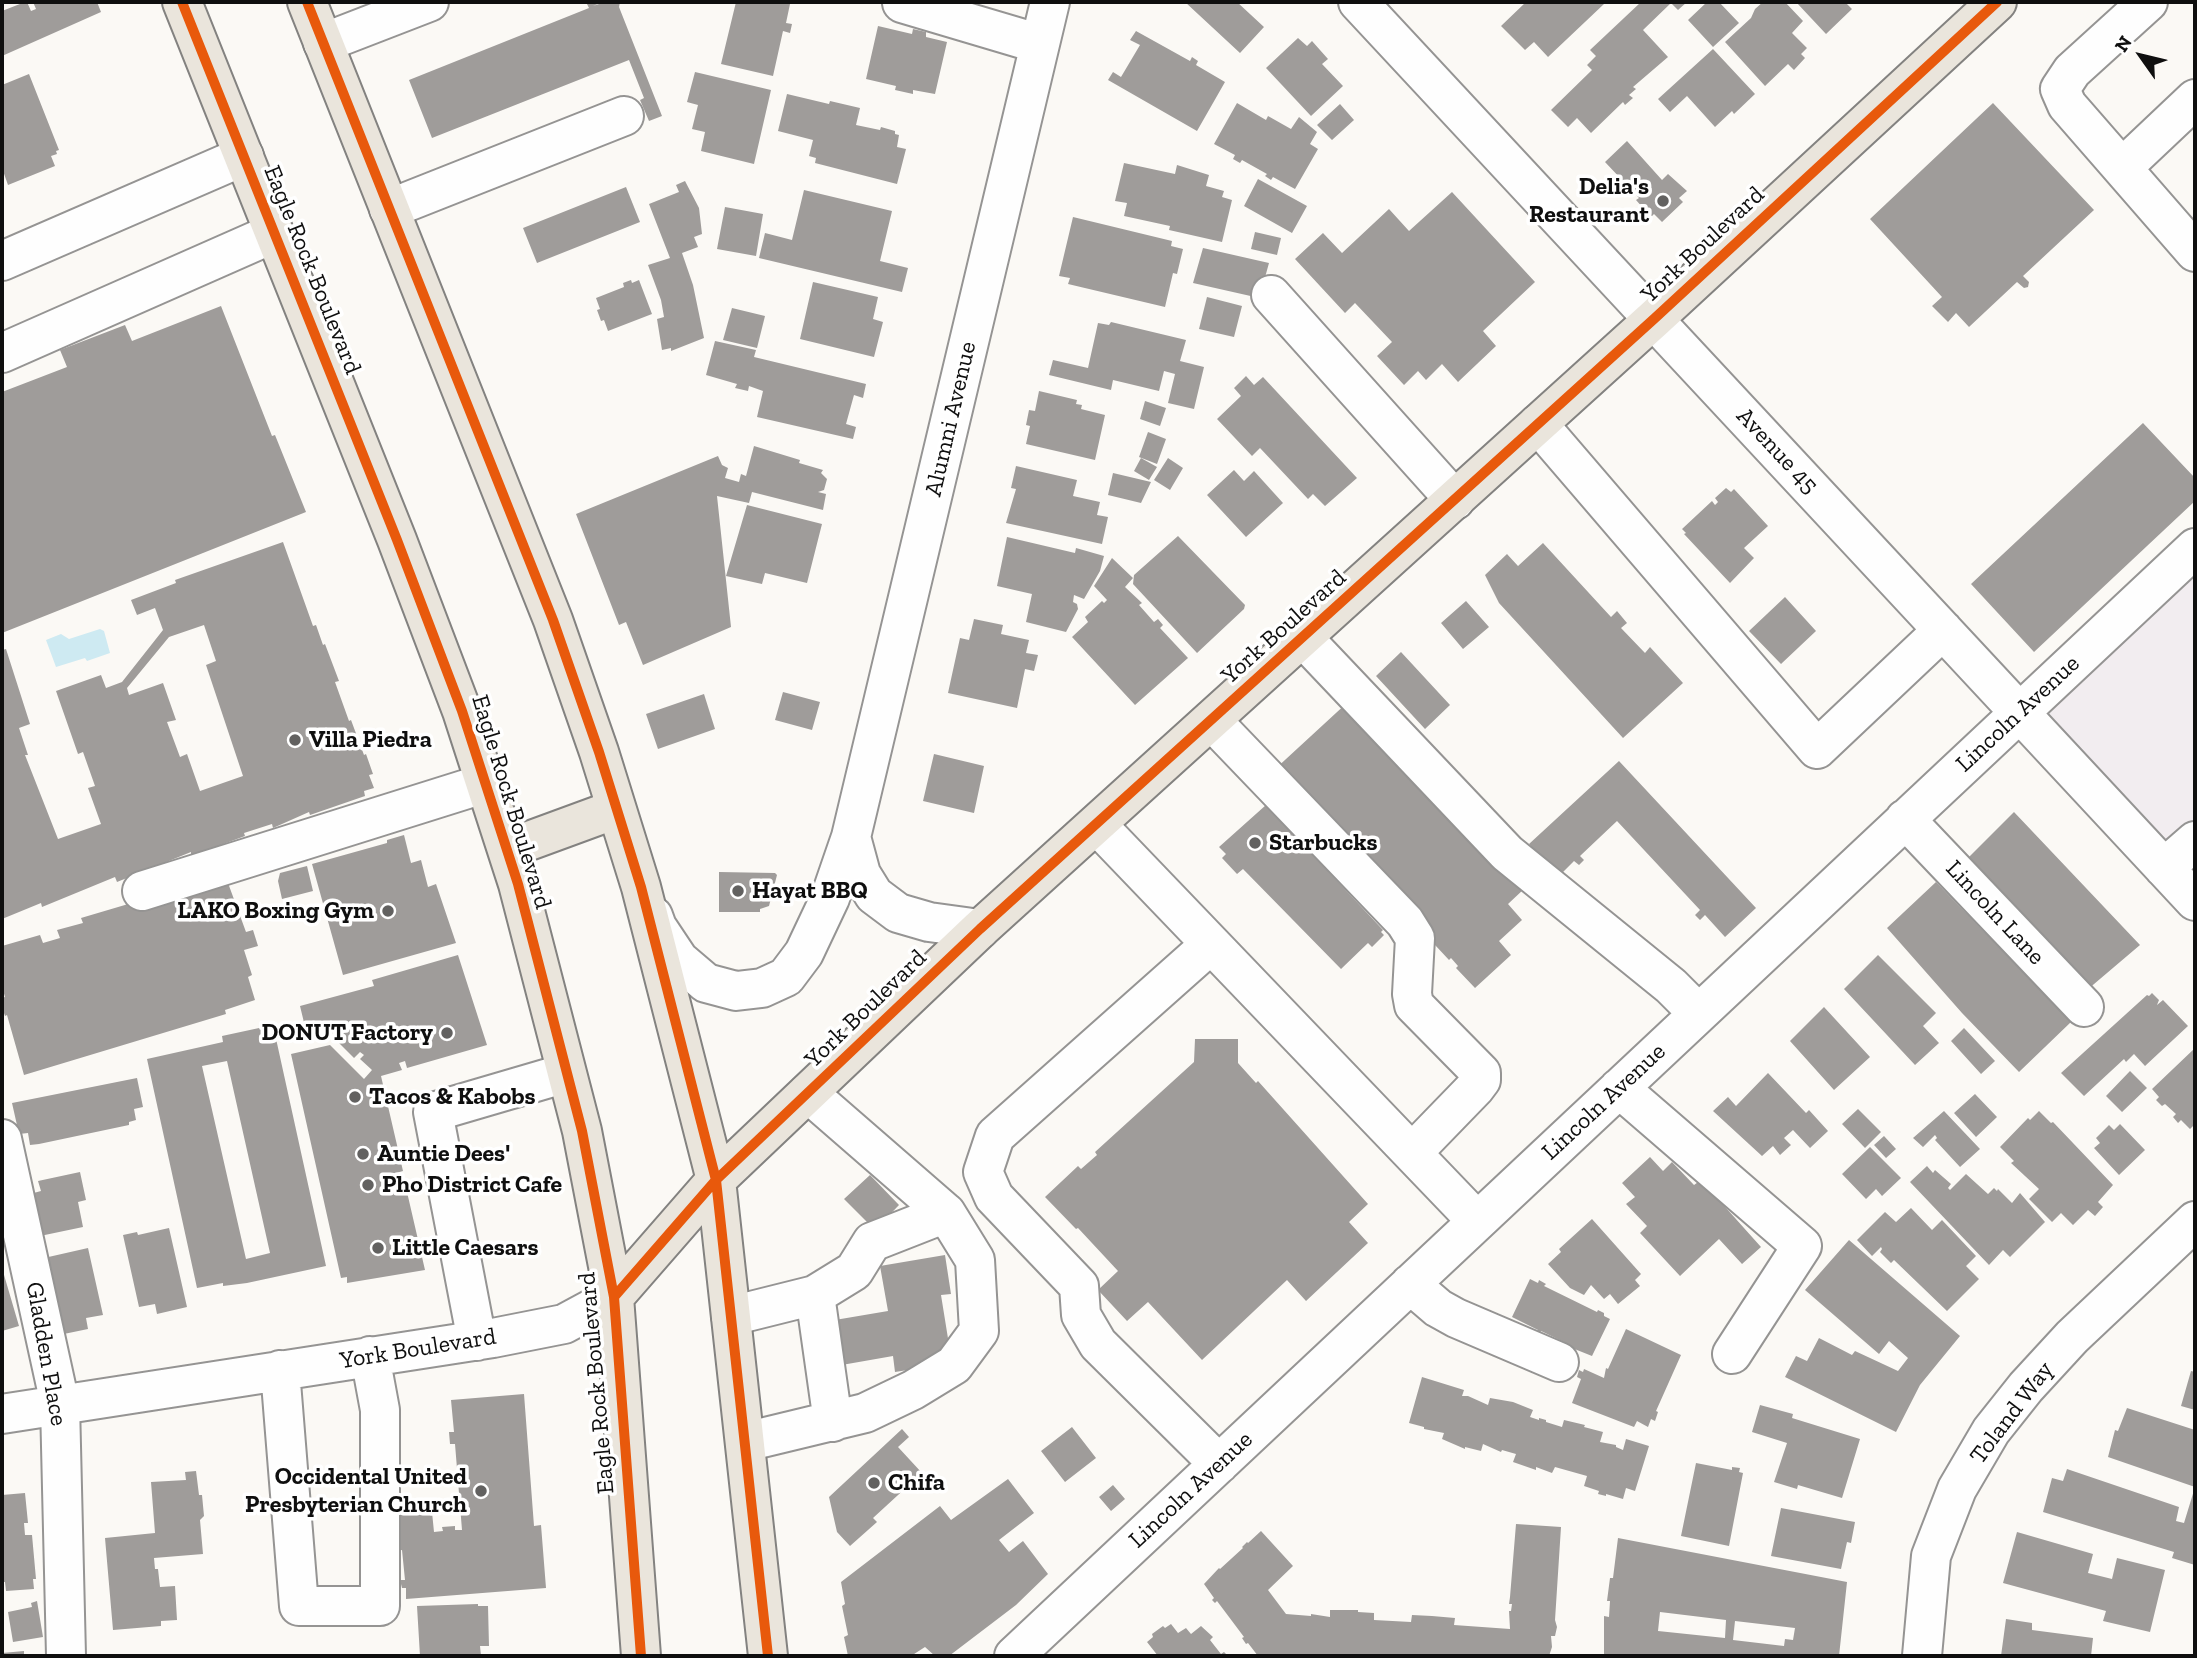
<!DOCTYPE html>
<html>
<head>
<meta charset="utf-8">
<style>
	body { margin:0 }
	#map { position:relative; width:2197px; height:1658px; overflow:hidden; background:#fbf9f5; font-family:"Zilla Slab",serif }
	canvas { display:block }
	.frame { position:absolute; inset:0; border:4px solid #0f0f0f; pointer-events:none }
	.north { position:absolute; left:2106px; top:21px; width:70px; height:70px; -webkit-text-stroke:5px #fff; paint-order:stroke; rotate:304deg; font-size:19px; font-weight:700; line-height:28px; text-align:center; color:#0f0f0f }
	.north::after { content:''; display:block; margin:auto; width:24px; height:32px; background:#0f0f0f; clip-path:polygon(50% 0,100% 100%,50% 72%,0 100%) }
</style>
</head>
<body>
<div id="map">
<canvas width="2197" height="1658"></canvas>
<div class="frame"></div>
<div class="north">N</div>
</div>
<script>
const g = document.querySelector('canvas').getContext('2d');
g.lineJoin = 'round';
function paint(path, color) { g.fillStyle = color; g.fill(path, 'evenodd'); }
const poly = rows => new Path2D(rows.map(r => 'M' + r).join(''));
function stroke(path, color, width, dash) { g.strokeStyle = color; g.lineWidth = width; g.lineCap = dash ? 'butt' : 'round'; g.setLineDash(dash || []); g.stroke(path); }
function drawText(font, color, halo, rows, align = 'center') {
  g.font = font + ' "Zilla Slab",serif'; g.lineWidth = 7; g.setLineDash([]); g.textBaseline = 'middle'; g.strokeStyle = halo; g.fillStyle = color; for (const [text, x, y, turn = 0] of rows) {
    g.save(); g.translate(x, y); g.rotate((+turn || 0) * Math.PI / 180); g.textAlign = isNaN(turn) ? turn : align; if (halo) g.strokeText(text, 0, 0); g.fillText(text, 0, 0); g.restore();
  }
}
const industrial = poly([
	[2195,557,2195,884,2031,709]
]);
const water = poly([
	[100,629,104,631,110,653,87,661,85,658,56,667,46,640,61,634,69,639]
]);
const building = poly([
	[25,2,27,2,31,11,36,9,33,2,97,2,101,12,2,56,2,11],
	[586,2,602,2,593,6,605,2,620,2,619,7,662,116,649,121,640,100,644,98,629,60,432,138,409,80,589,8],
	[736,2,778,2,790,4,786,23,792,24,790,33,783,31,773,76,721,64],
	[1185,2,1237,2,1264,27,1240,53],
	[1526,2,1601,2,1604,4,1548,57,1534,42,1525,50,1501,26],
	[1641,2,1687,2,1678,10,1671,3,1643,30,1668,57,1633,87,1636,89,1629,95,1633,98,1625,105,1623,102,1591,133,1577,118,1568,127,1551,110,1592,70,1587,65,1596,56,1590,50],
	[1707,2,1719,2,1739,23,1713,47,1688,20],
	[1763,2,1785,2,1803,21,1792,33,1807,48,1801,54,1805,58,1794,70,1788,64,1765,86,1725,42,1751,18,1755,9],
	[1796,2,1845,2,1852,9,1826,34],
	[878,26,912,34,913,29,926,32,926,37,947,42,935,94,913,90,913,94,895,90,896,86,866,79],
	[1136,31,1190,61,1192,57,1198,61,1196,65,1225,82,1197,131,1108,80,1113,72,1121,77,1140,45,1130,40],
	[1298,38,1307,46,1312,41,1328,59,1322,64,1343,86,1311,116,1266,68],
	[1713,49,1755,94,1734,114,1732,111,1715,127,1687,96,1670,112,1658,99],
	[695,72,771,90,754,164,701,151,705,132,692,129,698,105,687,102],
	[29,74,59,150,56,151,57,154,51,156,55,166,8,185,2,168,2,85],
	[787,94,829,104,830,101,860,108,856,125,880,130,881,127,895,131,895,134,899,135,897,147,906,149,897,184,815,163,816,158,809,156,813,140,778,131],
	[1237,103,1266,120,1268,116,1291,129,1299,117,1317,132,1310,144,1318,149,1295,189,1273,177,1271,180,1265,176,1267,174,1242,160,1240,163,1233,159,1235,155,1214,144],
	[1993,103,2094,210,2023,276,2029,282,2028,287,2024,288,2017,282,1969,327,1956,313,1948,322,1932,306,1942,297,1870,219],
	[1340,104,1354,120,1332,140,1317,125],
	[1627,141,1662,180,1668,174,1687,191,1679,198,1683,202,1662,222,1654,214,1651,217,1636,200,1639,198,1605,162],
	[1124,163,1175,174,1177,165,1209,175,1206,186,1224,191,1222,197,1232,200,1222,242,1169,230,1170,226,1124,216,1127,203,1115,201],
	[1258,179,1307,206,1292,233,1244,206],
	[685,181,699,208,702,234,694,237,698,247,682,253,693,285,704,338,671,351,671,348,662,350,657,319,664,317,661,300,648,265,670,258,649,204,679,192,676,185],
	[626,187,640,222,537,263,523,228],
	[804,190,892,211,880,261,908,268,902,292,759,258,765,233,792,240],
	[1452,192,1535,282,1483,331,1496,346,1458,382,1442,364,1426,380,1418,371,1404,385,1377,356,1392,342,1355,303,1345,313,1295,259,1323,233,1342,253,1389,209,1409,231],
	[725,207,763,214,756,256,717,249],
	[1073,217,1172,241,1171,246,1183,249,1177,274,1173,273,1165,307,1068,284,1070,278,1059,276],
	[1255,232,1281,238,1277,255,1251,249],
	[1203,248,1269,263,1264,281,1259,280,1255,297,1193,283],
	[631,280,632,283,639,280,652,314,608,331,604,320,601,321,597,310,600,309,596,298,624,287,623,283],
	[813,282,878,297,873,319,883,322,874,357,800,339],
	[1207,297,1242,306,1234,337,1199,329],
	[221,306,272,436,275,435,306,512,2,633,2,392,67,367,60,350,125,325,132,341],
	[732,308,765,316,757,348,723,340],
	[1111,322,1186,340,1180,361,1204,367,1194,409,1168,403,1175,374,1164,371,1159,391,1113,380,1111,390,1049,375,1053,360,1088,368,1098,323,1109,325],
	[715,341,756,350,754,357,866,384,863,398,854,395,846,424,856,427,853,439,757,417,763,391,749,386,748,391,735,388,737,384,706,375],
	[1246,376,1254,385,1263,377,1357,478,1325,506,1313,494,1308,499,1260,448,1252,456,1217,419,1241,396,1234,388],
	[1039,391,1077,400,1076,404,1082,405,1081,409,1105,415,1095,460,1026,444,1030,426,1026,425,1029,410,1035,411],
	[1145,401,1166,408,1160,426,1140,419],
	[2143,423,2195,478,2195,501,2034,652,1971,584],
	[1148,432,1166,439,1157,464,1139,457],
	[754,446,800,460,799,463,823,470,821,473,827,479,824,490,818,492,826,494,823,510,752,492,749,503,717,496,731,627,643,665,626,622,619,625,576,514,718,456,722,465,728,468,725,478,739,482,741,474,746,476],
	[1141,458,1157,467,1149,480,1134,471],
	[1168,458,1183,468,1170,490,1154,480],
	[1016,466,1077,480,1073,496,1100,502,1097,515,1108,517,1102,544,1006,523,1016,489,1011,488],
	[1234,470,1244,481,1254,471,1283,503,1246,537,1207,495],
	[1113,473,1151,482,1141,503,1108,495],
	[1726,488,1731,492,1734,489,1768,526,1744,548,1754,558,1730,583,1684,534,1686,533,1682,529,1712,501,1715,505,1718,502,1715,498],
	[747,505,822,524,807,583,765,573,762,584,726,576],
	[1178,536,1245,605,1244,609,1197,653,1133,584,1134,575],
	[1007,537,1075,553,1076,548,1104,556,1100,571,1084,599,1074,595,1073,602,1077,604,1078,609,1066,632,1026,622,1032,594,997,586],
	[283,542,313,626,316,625,323,645,325,644,339,681,335,682,349,721,351,720,364,755,366,754,373,774,369,775,374,788,364,791,365,796,310,815,309,812,273,828,272,824,244,833,245,836,191,856,191,852,117,882,115,877,42,907,41,903,2,919,2,650,6,649,30,724,19,728,28,755,25,755,58,839,101,824,88,788,95,786,83,752,78,754,56,691,101,675,106,688,122,682,163,630,155,608,137,615,131,600,176,583,175,580],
	[204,625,216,661,206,665,243,776,200,791,187,754,180,757,167,722,176,720,163,683,129,695,127,688,169,637],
	[1543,543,1611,617,1617,611,1627,623,1621,628,1645,653,1650,647,1683,683,1623,738,1499,603,1485,575,1507,554,1518,566],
	[1112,558,1133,578,1125,587,1142,603,1139,605,1154,622,1158,619,1163,625,1160,628,1188,658,1135,705,1072,637,1088,622,1085,617,1102,601,1104,603,1107,600,1094,586],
	[1785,597,1816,631,1781,664,1749,631],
	[1466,601,1489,627,1463,649,1441,623],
	[974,619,1003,625,1001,634,1029,640,1026,653,1038,655,1034,671,1025,669,1017,708,948,693,960,638,969,640],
	[1401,652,1450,705,1425,729,1376,676],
	[783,692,820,702,812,730,775,720],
	[704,694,715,729,658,749,646,714],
	[1349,701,1524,889,1508,904,1522,920,1499,941,1511,955,1475,988,1456,968,1458,966,1451,958,1449,960,1273,771],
	[934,754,984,766,974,813,923,801],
	[1619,761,1756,908,1725,937,1705,915,1700,920,1695,915,1700,910,1617,821,1580,856,1584,860,1579,865,1574,861,1559,876,1529,844],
	[1266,805,1383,930,1381,932,1384,935,1372,947,1368,943,1341,969,1243,869,1237,874,1222,858,1226,854,1219,847],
	[2014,812,2140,945,2087,990,1965,861],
	[404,835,411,863,421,860,428,887,436,884,456,943,343,975,312,864,387,843,387,840],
	[307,866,313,891,282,899,278,881,280,873],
	[719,872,775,873,777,875,769,906,760,909,760,912,719,912],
	[1936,882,2071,1022,2019,1072,1962,1013,1887,928],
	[228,883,246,932,253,930,258,946,244,950,252,975,248,977,255,1000,225,1010,226,1014,24,1075,7,1015,5,1016,2,1007,2,998,5,997,2,987,2,946,40,935,43,943,60,938,57,930,83,923,81,918,135,902,137,910],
	[458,955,487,1045,407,1068,405,1061,399,1063,402,1070,381,1076,403,1171,396,1173,398,1180,404,1179,425,1270,347,1283,347,1277,341,1278,291,1054,330,1045,364,1079,372,1070,360,1059,364,1055,360,1052,354,1058,335,1039,340,1034,337,1032,308,1039,300,1006,374,986,372,980],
	[1878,955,1936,1013,1923,1026,1939,1043,1915,1065,1844,989],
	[2152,993,2159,1000,2157,1005,2163,1000,2188,1026,2145,1066,2134,1054,2126,1062,2124,1059,2084,1096,2061,1073,2147,995,2149,996],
	[1824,1007,1870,1057,1834,1090,1790,1041],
	[273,1025,326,1266,247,1283,223,1286,223,1283,197,1288,147,1059,223,1042,222,1036],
	[227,1061,270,1253,246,1259,202,1066],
	[1964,1028,1995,1061,1981,1074,1951,1041],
	[1195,1039,1238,1039,1238,1063,1256,1083,1258,1081,1368,1204,1349,1222,1368,1243,1306,1301,1287,1280,1202,1360,1148,1302,1127,1321,1098,1290,1118,1271,1078,1228,1076,1229,1045,1197,1078,1166,1081,1169,1097,1155,1095,1152,1194,1062],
	[2195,1048,2195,1124,2190,1129,2181,1120,2178,1123,2173,1117,2176,1114,2165,1104,2162,1106,2156,1100,2159,1097,2152,1089],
	[2130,1071,2147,1088,2122,1112,2106,1096],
	[1768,1073,1806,1113,1809,1110,1828,1131,1810,1148,1793,1130,1784,1138,1791,1145,1780,1155,1773,1146,1762,1156,1713,1111,1728,1097,1736,1106],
	[137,1078,143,1107,134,1109,136,1120,129,1122,129,1125,39,1144,30,1145,28,1133,19,1134,12,1103],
	[1975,1094,1997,1117,1976,1137,1954,1113],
	[1858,1109,1881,1132,1865,1148,1842,1124],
	[1944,1111,1980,1149,1960,1167,1935,1140,1937,1138,1935,1135,1923,1147,1913,1138],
	[2039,1111,2051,1123,2053,1122,2113,1185,2098,1202,2103,1207,2095,1216,2088,1210,2073,1225,2061,1213,2052,1222,2029,1199,2039,1189,2011,1163,2014,1161,2000,1147,2028,1118,2030,1120],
	[2120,1124,2145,1150,2119,1175,2094,1148,2100,1143,2096,1138,2109,1125,2114,1130],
	[1884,1136,1896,1149,1886,1158,1874,1145],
	[1870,1147,1901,1178,1882,1196,1876,1189,1866,1199,1842,1174],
	[1650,1157,1663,1171,1672,1162,1694,1185,1701,1180,1761,1247,1742,1264,1719,1239,1680,1276,1640,1233,1647,1226,1626,1204,1635,1197,1622,1183],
	[1927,1166,1933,1173,1935,1170,1951,1184,1948,1188,1950,1190,1966,1174,1988,1194,1994,1188,1997,1191,1998,1189,2012,1203,2020,1193,2045,1222,2010,1257,2003,1250,1989,1265,1910,1182],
	[80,1172,86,1200,78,1202,83,1227,40,1236,30,1194,41,1191,38,1181],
	[870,1175,899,1205,875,1230,844,1199],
	[1911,1208,1932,1230,1942,1220,1976,1256,1966,1266,1979,1279,1947,1311,1894,1260,1891,1263,1880,1252,1882,1249,1881,1247,1872,1256,1857,1240,1885,1212,1896,1222],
	[1592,1219,1641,1274,1635,1280,1640,1286,1618,1304,1610,1294,1604,1299,1591,1285,1584,1295,1570,1288,1548,1264,1561,1252,1559,1249],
	[169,1228,187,1307,157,1314,155,1304,139,1307,123,1235,137,1232,138,1235],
	[1849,1240,1960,1336,1920,1385,1896,1432,1785,1377,1796,1356,1807,1361,1819,1338,1852,1355,1855,1351,1898,1371,1908,1358,1889,1341,1879,1354,1805,1290],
	[88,1248,103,1315,86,1318,88,1329,59,1335,44,1258],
	[945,1255,951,1294,941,1295,951,1357,946,1364,895,1372,893,1356,836,1366,829,1321,888,1311,880,1266],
	[2,1268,19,1326,2,1331],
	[1530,1279,1538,1283,1539,1280,1546,1284,1544,1286,1597,1312,1598,1310,1604,1313,1604,1316,1610,1319,1592,1356,1567,1346,1568,1344,1541,1331,1540,1333,1537,1332,1538,1330,1512,1317],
	[1626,1329,1681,1355,1656,1411,1658,1412,1655,1421,1651,1419,1648,1427,1637,1421,1634,1427,1572,1403,1581,1379,1577,1377,1579,1370,1583,1372,1584,1369,1604,1378,1606,1368,1608,1369],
	[2191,1371,2195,1372,2195,1410,2181,1406],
	[1422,1377,1464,1390,1462,1396,1468,1396,1488,1405,1490,1398,1513,1402,1533,1410,1530,1417,1539,1420,1539,1418,1546,1420,1546,1422,1562,1427,1564,1420,1585,1425,1584,1427,1603,1432,1600,1442,1616,1445,1616,1447,1623,1450,1626,1439,1649,1446,1635,1491,1626,1488,1623,1499,1606,1494,1606,1496,1598,1494,1599,1491,1584,1486,1587,1476,1555,1467,1552,1473,1536,1467,1536,1470,1513,1462,1516,1454,1502,1450,1501,1452,1483,1444,1481,1451,1465,1447,1465,1449,1442,1439,1444,1433,1424,1429,1424,1427,1409,1423],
	[524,1394,534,1526,541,1525,546,1588,406,1599,406,1588,402,1588,400,1580,405,1580,402,1550,396,1551,393,1515,432,1512,434,1532,443,1531,442,1527,455,1526,455,1530,462,1530,455,1444,450,1444,449,1432,454,1432,451,1400],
	[1760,1405,1793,1414,1792,1418,1860,1439,1842,1498,1798,1485,1797,1489,1774,1482,1787,1443,1752,1432],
	[2127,1408,2195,1430,2195,1487,2108,1457,2115,1430,2118,1431],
	[1072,1427,1096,1458,1065,1482,1041,1451],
	[902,1429,909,1437,898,1447,922,1473,873,1518,877,1522,850,1546,837,1532,829,1497],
	[1696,1463,1732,1470,1732,1467,1740,1468,1739,1472,1743,1473,1729,1546,1681,1536],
	[2067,1469,2179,1507,2176,1521,2184,1523,2195,1487,2195,1565,2172,1558,2174,1552,2043,1512,2052,1478,2063,1481],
	[196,1471,199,1495,202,1495,204,1516,200,1520,203,1554,154,1558,155,1569,158,1569,160,1587,175,1586,177,1620,161,1621,161,1626,113,1630,105,1538,155,1533,151,1482,186,1480,185,1472],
	[1008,1479,1034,1513,999,1540,1009,1552,1023,1541,1048,1574,1016,1605,949,1656,935,1656,925,1647,911,1656,848,1656,844,1637,848,1635,842,1606,845,1604,841,1582,940,1506,951,1520],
	[1113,1485,1125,1499,1111,1511,1099,1497],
	[25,1493,28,1523,24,1523,25,1535,32,1535,36,1579,33,1579,34,1589,6,1591,5,1582,2,1582,2,1495],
	[1781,1508,1855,1522,1851,1543,1847,1542,1841,1569,1771,1556],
	[1516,1524,1561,1527,1555,1620,1557,1627,1555,1636,1551,1636,1552,1647,1549,1656,1258,1656,1248,1643,1246,1644,1242,1638,1244,1637,1217,1601,1215,1603,1212,1600,1214,1598,1204,1584,1219,1568,1220,1569,1243,1548,1242,1547,1247,1542,1248,1543,1261,1531,1293,1566,1268,1590,1286,1614,1311,1616,1311,1614,1330,1617,1330,1610,1358,1610,1358,1612,1374,1613,1374,1620,1411,1622,1412,1615,1432,1616,1455,1618,1454,1625,1510,1629,1509,1611,1511,1611,1512,1604,1509,1604,1510,1597],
	[2017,1532,2093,1554,2088,1573,2112,1579,2117,1558,2165,1570,2150,1632,2103,1621,2106,1611,2003,1583],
	[1618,1538,1847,1582,1839,1656,1604,1656,1604,1616,1609,1617,1610,1601,1607,1601,1610,1578,1613,1578],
	[1660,1612,1726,1620,1725,1638,1658,1631],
	[1735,1621,1795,1628,1793,1640,1785,1639,1784,1646,1733,1640],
	[37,1601,43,1637,13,1642,8,1612,32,1607,31,1603],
	[478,1604,478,1606,488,1606,489,1646,480,1646,481,1656,420,1656,417,1606],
	[2006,1619,2032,1623,2032,1630,2093,1638,2091,1656,2001,1656],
	[1171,1624,1178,1633,1186,1628,1191,1634,1201,1626,1213,1637,1210,1640,1221,1654,1224,1652,1228,1656,1158,1656,1147,1642,1153,1637,1152,1634,1163,1626,1165,1628],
	[24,1651,24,1656,2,1656,2,1653]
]);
const minor = poly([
	[1358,2,2195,901],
	[2148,2,2072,71,2060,89,2067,105,2195,252],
	[902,3,1040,44],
	[323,43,429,2],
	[2122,168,2195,99],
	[389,209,624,116],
	[2,261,244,156],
	[1271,295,1455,500],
	[2,353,274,233],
	[1538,424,1817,749,1943,630],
	[1303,638,1507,853,1671,986,1698,1013],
	[1212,721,1405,922,1415,938,1412,994,1414,1005,1481,1073,1481,1080,1475,1088,1412,1153],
	[1905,819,2084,1007],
	[1097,825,1477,1221],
	[851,837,861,874,874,895,898,913,929,922,980,929],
	[2164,868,2195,841],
	[142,891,486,783],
	[653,916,657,927,679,960,706,983,736,991,762,988,786,977,804,953,830,898,851,837,1050,2],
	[1211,944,995,1136,983,1172,994,1197,1079,1286,1081,1315,1098,1344,1219,1464],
	[1619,1088,1802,1246,1732,1354],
	[2,1139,60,1404,66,1656],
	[1410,1284,1438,1308,1456,1318,1559,1362],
	[815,1295,833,1422],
	[731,1316,815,1295,854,1271,872,1242,946,1213],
	[477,1341,433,1112,566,1073],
	[280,1370,299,1606,380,1606,380,1410,370,1356],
	[2,1414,493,1338,564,1324,614,1297],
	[745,1442,865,1413,913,1390,954,1365,979,1331,975,1260,946,1213,808,1093],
	[1014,1656,2195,548],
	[1922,1656,1931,1556,1957,1489,1991,1431,2026,1387,2072,1337,2195,1221]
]);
const major = poly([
	[182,2,397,540,462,711,518,884,582,1131,614,1297,641,1656],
	[307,2,553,620,599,752,641,887,716,1180,768,1656],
	[507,849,616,809],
	[614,1297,716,1180,980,929,1655,318,1997,2]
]);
const cycleway = poly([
	[182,2,397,540,462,711,518,884,582,1131,614,1297,641,1656],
	[307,2,553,620,599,752,641,887,716,1180,768,1656],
	[614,1297,716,1180,980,929,1655,318,1997,2]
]);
const markers = [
	[1663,201,7,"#626160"],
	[295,740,7,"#626160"],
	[1255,843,7,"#626160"],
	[738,891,7,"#626160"],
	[388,911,7,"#626160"],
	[447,1033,7,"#626160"],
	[355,1097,7,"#626160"],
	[363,1154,7,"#626160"],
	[368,1185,7,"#626160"],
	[378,1248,7,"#626160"],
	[874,1483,7,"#626160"],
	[481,1491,7,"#626160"]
];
const poiNames = [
	["Delia's",1649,187,"right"],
	["Restaurant",1649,215,"right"],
	["Villa Piedra",309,740],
	["Starbucks",1269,843],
	["Hayat BBQ",752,891],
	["LAKO Boxing Gym",374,911,"right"],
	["DONUT Factory",433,1033,"right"],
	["Tacos & Kabobs",369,1097],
	["Auntie Dees'",377,1154],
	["Pho District Cafe",382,1185],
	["Little Caesars",392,1248],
	["Occidental United",467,1477,"right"],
	["Presbyterian Church",467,1505,"right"],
	["Chifa",888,1483]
];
const streetNames = [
	["York Boulevard",1703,245,-43],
	["Eagle Rock Boulevard",312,270,68],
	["Alumni Avenue",951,419,-77],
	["Avenue 45",1777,451,47],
	["York Boulevard",1284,627,-42],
	["Lincoln Avenue",2018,714,-43],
	["Eagle Rock Boulevard",511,802,73],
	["Lincoln Lane",1995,913,47],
	["York Boulevard",866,1009,-44],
	["Lincoln Avenue",1604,1102,-43],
	["York Boulevard",418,1349,-9],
	["Gladden Place",46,1354,80],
	["Eagle Rock Boulevard",597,1383,-95],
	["Toland Way",2012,1413,-53],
	["Lincoln Avenue",1191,1490,-43]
];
paint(industrial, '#f2edf0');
paint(water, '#ceeaf2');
paint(building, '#9f9c9a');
stroke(minor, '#959493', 42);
stroke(major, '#838280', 42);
stroke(minor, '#fefefe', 38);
stroke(major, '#eae5dc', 38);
stroke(cycleway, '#e8590c', 10);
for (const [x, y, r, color] of markers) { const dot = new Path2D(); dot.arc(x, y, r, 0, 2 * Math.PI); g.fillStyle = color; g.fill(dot); stroke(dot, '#fff', 2.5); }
drawText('bold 24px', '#0f0f0f', '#fff', poiNames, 'left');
drawText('24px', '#0f0f0f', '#fff', streetNames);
</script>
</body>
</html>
